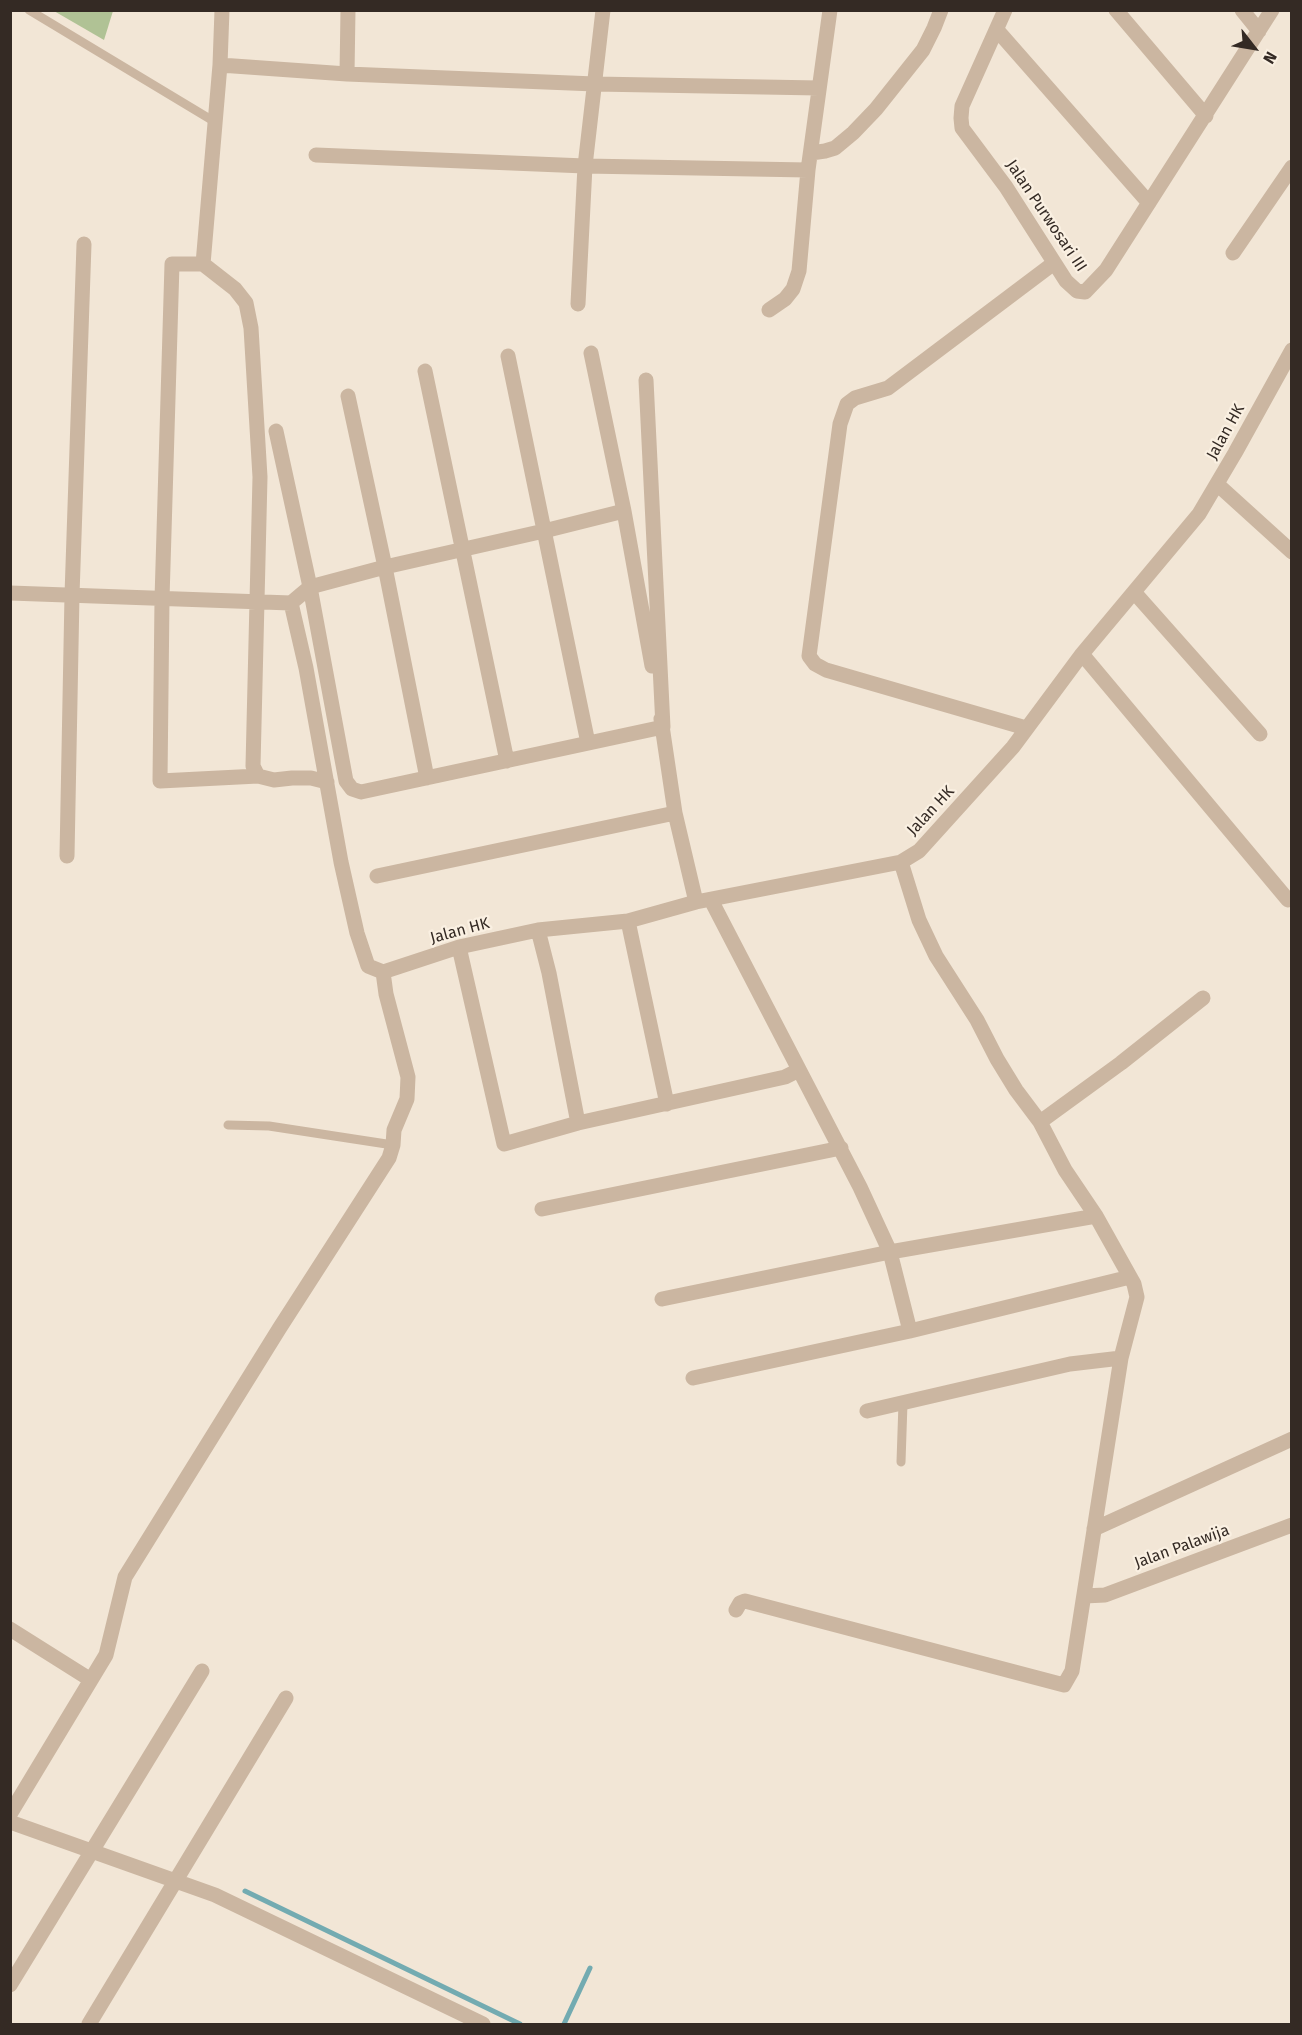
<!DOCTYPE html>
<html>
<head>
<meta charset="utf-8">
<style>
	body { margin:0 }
	#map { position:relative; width:1302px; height:2035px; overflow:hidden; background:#f2e6d6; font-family:"Fira Sans",sans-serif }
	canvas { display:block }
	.frame { position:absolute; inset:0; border:12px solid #342a24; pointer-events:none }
	.north { position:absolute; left:1224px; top:18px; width:60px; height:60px; -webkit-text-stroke:4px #faf0e2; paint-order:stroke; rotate:121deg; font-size:16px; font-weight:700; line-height:24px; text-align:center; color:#342a24 }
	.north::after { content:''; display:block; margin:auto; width:21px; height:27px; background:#342a24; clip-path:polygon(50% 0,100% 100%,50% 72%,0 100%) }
</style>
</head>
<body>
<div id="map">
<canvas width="1302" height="2035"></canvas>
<div class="frame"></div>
<div class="north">N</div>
</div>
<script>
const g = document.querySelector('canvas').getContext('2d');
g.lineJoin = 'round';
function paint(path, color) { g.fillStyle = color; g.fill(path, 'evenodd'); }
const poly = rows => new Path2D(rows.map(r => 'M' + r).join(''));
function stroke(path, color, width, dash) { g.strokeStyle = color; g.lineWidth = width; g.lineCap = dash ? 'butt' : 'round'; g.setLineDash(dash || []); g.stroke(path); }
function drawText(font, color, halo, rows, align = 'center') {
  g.font = font + ' "Fira Sans",sans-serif'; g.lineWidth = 4.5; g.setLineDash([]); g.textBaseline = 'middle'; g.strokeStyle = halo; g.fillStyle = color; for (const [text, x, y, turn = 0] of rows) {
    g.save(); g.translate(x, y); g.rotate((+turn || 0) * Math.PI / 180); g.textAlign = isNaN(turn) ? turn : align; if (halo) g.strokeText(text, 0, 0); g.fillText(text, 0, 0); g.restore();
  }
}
const green = poly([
	[54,11,113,11,104,40]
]);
const stream = poly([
	[245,1891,520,2024],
	[564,2024,590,1968]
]);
const lane = poly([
	[29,10,215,122],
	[228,1125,269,1126,393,1145],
	[901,1462,903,1403]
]);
const street = poly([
	[222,10,220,65,203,264,235,289,246,303,251,328,260,477,253,766,258,776,274,780,292,778,311,778,327,782],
	[1005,10,962,106,961,118,962,128,1006,187,1066,281,1077,291,1085,292,1106,270,1272,10],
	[1116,10,1206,116],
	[1242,10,1259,31],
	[997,30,1149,203],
	[220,65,347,74,595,84,819,88],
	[347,74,348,10],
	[811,153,825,151,835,148,853,133,876,109,923,50,934,28,941,10],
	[316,155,585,166,808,170],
	[1233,253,1292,167],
	[203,264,172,264,162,599,160,781,258,776],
	[578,304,585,166,603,10],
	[769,310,785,299,793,289,799,271,808,170,830,10],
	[591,353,624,511,652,666],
	[508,356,588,743],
	[425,371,507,761],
	[348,396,385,567,427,778],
	[276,431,310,587,346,781,352,789,361,792,663,727,646,380],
	[1217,484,1292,552],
	[1134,592,1260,734],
	[10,593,291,603,310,587,385,567,544,531,624,511],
	[1082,654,1288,900],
	[661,719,675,813,696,902],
	[1026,728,826,670,815,664,809,656,840,424,847,404,855,398,888,388,1054,263],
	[67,856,72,595,84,244],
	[377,876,675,813],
	[628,921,667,1104],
	[538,930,549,973,578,1123],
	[459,947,504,1144,578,1123,785,1077,799,1070],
	[383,972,459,947,538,930,628,921,696,902,901,862,919,851,1013,747,1082,654,1199,514,1235,453,1292,350],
	[1040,1122,1121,1063,1203,998],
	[542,1209,841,1148],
	[662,1299,890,1252,1096,1216],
	[910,1331,1130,1277],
	[693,1378,910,1331,890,1252,860,1187,711,900],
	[867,1411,1070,1364,1121,1358,1137,1297,1134,1284,1096,1216,1065,1170,1040,1122,1016,1090,997,1059,977,1020,936,956,919,920,901,862],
	[1094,1529,1292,1439],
	[1084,1596,1105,1595,1292,1525],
	[736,1610,740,1603,745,1601,1064,1685,1072,1671,1121,1358],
	[10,1629,91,1680],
	[10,1814,106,1655,125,1577,279,1329,389,1158,393,1145,394,1130,407,1099,408,1077,386,994,383,972,368,966,357,933,341,862,306,668,291,603],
	[10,1822,215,1895,483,2024],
	[10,1985,202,1671],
	[89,2024,286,1698]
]);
const streetNames = [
	["Jalan Purwosari III",1046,216,56],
	["Jalan HK",1226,432,-61],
	["Jalan HK",931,811,-47],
	["Jalan HK",460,931,-15],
	["Jalan Palawija",1182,1547,-20]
];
paint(green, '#b0c295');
stroke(stream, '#73abb1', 5);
stroke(lane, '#cbb6a1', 9);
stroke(street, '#cbb6a1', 15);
drawText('16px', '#342a24', '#faf0e2', streetNames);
</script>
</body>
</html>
